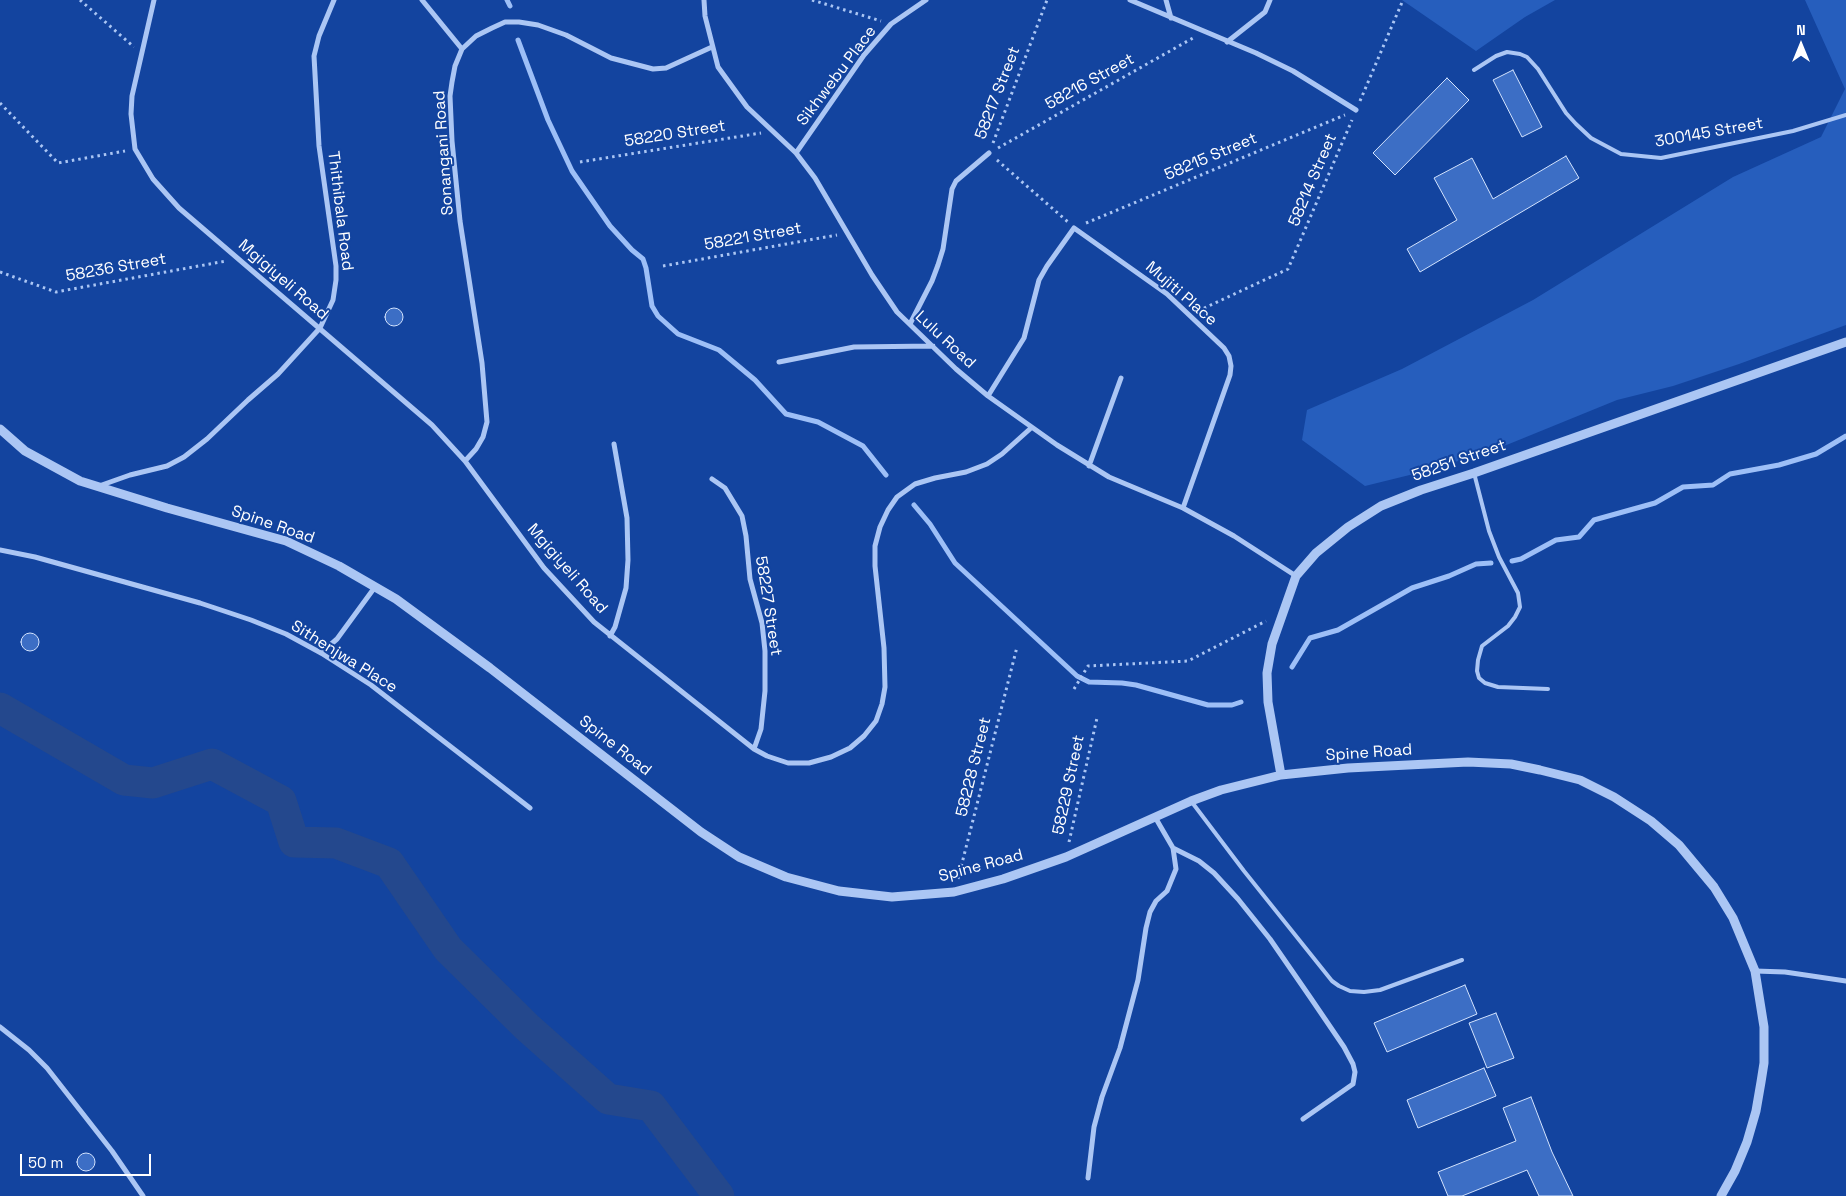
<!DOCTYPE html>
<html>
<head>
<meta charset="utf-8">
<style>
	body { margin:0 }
	#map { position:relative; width:1846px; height:1196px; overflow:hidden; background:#13449f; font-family:"Space Grotesk",sans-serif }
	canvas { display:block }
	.north { position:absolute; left:1776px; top:20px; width:50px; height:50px; -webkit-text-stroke:4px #13449f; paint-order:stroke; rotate:0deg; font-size:14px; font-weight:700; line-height:20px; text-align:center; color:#fff }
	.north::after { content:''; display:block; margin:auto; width:18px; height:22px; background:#fff; clip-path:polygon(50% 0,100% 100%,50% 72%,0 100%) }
	.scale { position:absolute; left:20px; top:1154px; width:131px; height:22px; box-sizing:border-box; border:2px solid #fff; border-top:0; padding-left:6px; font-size:15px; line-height:18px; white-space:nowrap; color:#fff; -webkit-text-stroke:4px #13449f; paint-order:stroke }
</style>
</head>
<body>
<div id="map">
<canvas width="1846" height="1196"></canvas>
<div class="north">N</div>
<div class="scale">50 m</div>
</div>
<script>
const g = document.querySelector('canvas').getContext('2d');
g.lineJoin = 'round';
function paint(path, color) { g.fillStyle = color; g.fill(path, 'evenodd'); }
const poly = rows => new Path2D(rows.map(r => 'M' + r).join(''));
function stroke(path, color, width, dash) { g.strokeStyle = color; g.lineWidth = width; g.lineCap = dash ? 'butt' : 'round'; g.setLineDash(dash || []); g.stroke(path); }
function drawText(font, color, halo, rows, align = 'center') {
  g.font = font + ' "Space Grotesk",sans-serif'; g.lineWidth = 4; g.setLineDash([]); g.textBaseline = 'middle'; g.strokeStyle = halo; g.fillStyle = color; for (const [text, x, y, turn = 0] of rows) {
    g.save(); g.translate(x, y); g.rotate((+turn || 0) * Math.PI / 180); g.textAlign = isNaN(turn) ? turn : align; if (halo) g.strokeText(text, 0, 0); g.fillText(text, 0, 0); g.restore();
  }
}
const green = poly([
	[1402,0,1555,0,1525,17,1476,51],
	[1805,0,1846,0,1846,325,1739,364,1673,386,1617,400,1509,444,1434,469,1365,486,1302,440,1307,410,1402,369,1533,300,1733,177,1821,137,1845,89]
]);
const stream = poly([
	[507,0,510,6],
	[518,40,548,120,572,171,610,226,632,250,643,259,646,268,652,306,658,316,678,334,719,350,755,380,786,414,818,422,863,446,886,475],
	[914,505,930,524,955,563,1077,676,1089,682,1122,683,1136,685,1208,705,1232,705,1241,702],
	[1512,561,1521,559,1556,540,1579,537,1594,520,1655,503,1683,487,1713,485,1730,474,1779,465,1816,454,1846,436],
	[1292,667,1310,638,1338,630,1412,588,1449,576,1476,564,1491,563]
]);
const river = poly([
	[0,708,124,780,153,783,212,764,281,801,294,842,336,843,389,863,448,949,527,1027,608,1099,651,1106,719,1196]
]);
const building = poly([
	[1513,70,1542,127,1522,137,1493,80,1513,70],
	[1447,78,1469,100,1395,175,1373,153,1447,78],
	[1566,156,1579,178,1420,272,1407,249,1457,220,1434,178,1472,158,1493,199,1566,156],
	'385 317a9 9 0 1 1 18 0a9 9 0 1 1-18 0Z',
	'21 642a9 9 0 1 1 18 0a9 9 0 1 1-18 0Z',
	[1465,985,1477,1014,1387,1052,1374,1023,1465,985],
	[1496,1013,1514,1058,1487,1068,1469,1023,1496,1013],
	[1484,1068,1496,1096,1418,1128,1407,1100,1484,1068],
	[1531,1097,1552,1152,1573,1196,1539,1196,1527,1170,1462,1196,1448,1196,1438,1172,1516,1141,1503,1108,1531,1097],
	'77 1162a9 9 0 1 1 18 0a9 9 0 1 1-18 0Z'
]);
const path = poly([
	[80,0,134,47],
	[812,0,881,21],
	[1360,101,1403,0],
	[0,103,58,163,125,151],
	[993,143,1047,0],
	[998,148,1193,38],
	[997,160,1068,222],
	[580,162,761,133],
	[1086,223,1345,115],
	[663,266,837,235],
	[0,272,56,292,226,261],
	[1198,311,1288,269,1352,120],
	[1074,689,1088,666,1188,661,1266,621],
	[1069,842,1097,718],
	[958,879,1017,647]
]);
const service = poly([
	[1474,70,1496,56,1507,52,1520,54,1527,57,1538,69,1566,113,1576,124,1591,138,1621,154,1661,158,1793,131,1846,115],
	[1474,473,1489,531,1499,557,1518,593,1520,607,1515,617,1508,626,1482,646,1478,660,1477,671,1479,678,1485,683,1498,687,1548,689],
	[1191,801,1244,871,1332,981,1339,986,1350,991,1364,992,1380,990,1462,960]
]);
const minor = poly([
	[154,0,132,96,131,114,135,149,153,179,179,208,432,425,465,461,544,568,594,622,754,749,767,756,788,763,809,763,831,757,850,748,864,736,876,721,882,704,885,687,884,648,875,566,875,546,880,527,888,510,897,497,915,484,935,478,966,472,987,464,1002,454,1031,428],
	[422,0,462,49],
	[704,0,705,16,718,67,747,107,796,153,815,178,872,275,897,312,956,369,988,396,1057,445,1109,477,1183,508,1234,536,1296,576],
	[1130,0,1256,53,1293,71,1356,110],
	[1166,0,1171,18],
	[1227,42,1265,12,1270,0],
	[796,153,864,55,891,24,926,0],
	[910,324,932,281,938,265,943,249,952,189,956,181,989,153],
	[779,362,854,347,933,346],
	[988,396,1024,338,1039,280,1047,266,1074,228,1167,294,1224,348,1229,356,1231,366,1230,375,1183,508],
	[465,461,476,449,483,437,487,422,482,363,460,221,452,141,450,96,452,82,455,66,462,49,476,36,492,28,505,22,519,22,538,25,566,35,611,58,653,69,666,68,712,47],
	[1089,466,1121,378],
	[712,479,725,488,742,516,746,536,750,579,762,623,765,651,765,691,761,729,754,749],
	[99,486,130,475,167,466,184,457,207,439,248,400,278,374,320,328,333,300,336,280,336,266,319,146,314,56,319,36,334,0],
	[0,550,35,557,200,603,251,620,286,634,321,653,371,685,530,808],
	[610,636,615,627,626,588,628,560,627,518,614,444],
	[321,653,337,639,375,587],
	[1173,848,1199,861,1214,873,1238,899,1270,939,1310,997,1344,1047,1353,1064,1355,1072,1353,1084,1303,1119],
	[1755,971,1785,972,1846,981],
	[0,1027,29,1050,47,1068,112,1151,143,1196],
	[1088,1178,1094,1127,1102,1097,1120,1048,1138,980,1146,928,1150,912,1156,901,1167,891,1176,869,1173,848,1155,817]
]);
const tertiary = poly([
	[0,429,25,451,80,481,167,508,286,541,339,566,396,599,490,668,701,832,739,857,786,877,839,891,892,897,954,892,1003,879,1066,857,1191,801,1221,790,1281,775,1348,768,1468,762,1511,764,1540,770,1580,780,1614,797,1651,821,1679,845,1714,887,1733,918,1755,971,1764,1027,1764,1063,1761,1082,1756,1111,1747,1142,1735,1171,1721,1196],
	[1281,775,1268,702,1267,673,1272,644,1296,576,1316,553,1348,527,1381,506,1421,490,1474,473,1846,342]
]);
const streetNames = [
	["Sikhwebu Place",837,76,-53],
	["58216 Street",1090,82,-29],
	["58217 Street",998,93,-69],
	["300145 Street",1709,133,-10],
	["58220 Street",675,134,-9],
	["Sonangani Road",444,153,-94],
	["58215 Street",1211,157,-23],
	["58214 Street",1313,180,-67],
	["Thithibala Road",340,211,83],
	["58221 Street",753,237,-10],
	["58236 Street",116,268,-10],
	["Mgigiyeli Road",283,280,41],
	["Mujiti Place",1181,294,41],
	["Lulu Road",945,340,43],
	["58251 Street",1459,461,-19],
	["Spine Road",273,525,19],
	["Mgigiyeli Road",567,569,49],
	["58227 Street",768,606,81],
	["Sithenjwa Place",344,657,32],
	["Spine Road",615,746,38],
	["Spine Road",1369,753,-4],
	["58228 Street",974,767,-76],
	["58229 Street",1069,785,-78],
	["Spine Road",981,866,-15]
];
paint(green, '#265ebd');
stroke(stream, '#9dbff7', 5);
stroke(river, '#24488d', 31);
paint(building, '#3c6ec5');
stroke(building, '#d3e3fd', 1);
stroke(path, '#abc6f4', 3, [2.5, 4]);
stroke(service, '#abc6f4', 4);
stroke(minor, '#abc6f4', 5);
stroke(tertiary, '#abc6f4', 9);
drawText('16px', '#fff', '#13449f', streetNames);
</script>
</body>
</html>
